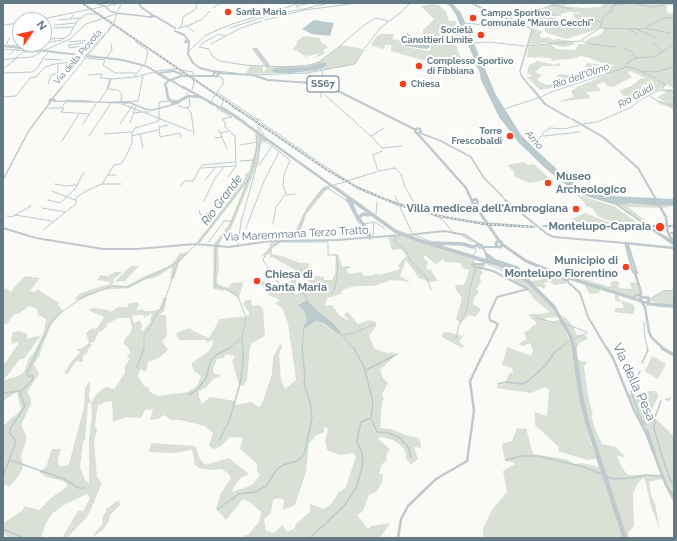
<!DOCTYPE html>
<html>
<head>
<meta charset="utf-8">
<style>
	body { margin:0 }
	#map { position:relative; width:677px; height:541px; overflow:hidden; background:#fafaf7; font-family:Raleway,sans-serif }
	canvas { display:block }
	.frame { position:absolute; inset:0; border:4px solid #627986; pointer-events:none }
	.north { position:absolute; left:12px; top:12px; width:40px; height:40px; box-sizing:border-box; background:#fff; border:1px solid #c0c9cf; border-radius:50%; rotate:56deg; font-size:11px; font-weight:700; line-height:16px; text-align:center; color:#627986 }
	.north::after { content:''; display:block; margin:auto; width:14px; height:18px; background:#f53e1c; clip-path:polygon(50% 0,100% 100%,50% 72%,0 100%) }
</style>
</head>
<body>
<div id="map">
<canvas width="677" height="541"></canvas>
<div class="frame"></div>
<div class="north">N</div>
</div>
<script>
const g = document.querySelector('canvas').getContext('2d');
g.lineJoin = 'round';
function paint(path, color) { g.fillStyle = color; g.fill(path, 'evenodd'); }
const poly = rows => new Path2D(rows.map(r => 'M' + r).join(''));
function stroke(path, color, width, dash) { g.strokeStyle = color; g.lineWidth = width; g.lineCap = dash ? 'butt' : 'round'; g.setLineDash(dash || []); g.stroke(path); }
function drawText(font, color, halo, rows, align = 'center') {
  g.font = font + ' Raleway,sans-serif'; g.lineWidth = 4; g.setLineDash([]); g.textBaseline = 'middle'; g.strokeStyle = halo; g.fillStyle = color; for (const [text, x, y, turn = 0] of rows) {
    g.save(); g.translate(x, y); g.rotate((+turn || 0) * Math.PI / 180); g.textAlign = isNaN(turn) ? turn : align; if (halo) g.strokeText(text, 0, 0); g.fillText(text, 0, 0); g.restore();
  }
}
const green = poly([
	[554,3,573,3,563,6,584,8,600,7,604,3,674,3,674,5,668,5,666,10,668,13,674,14,674,18,672,19,674,20,674,88,667,85,650,93,629,99,627,99,619,91,631,86,640,79,646,78,630,71,628,73,632,77,613,87,608,86,604,82,596,85,600,89,600,91,586,92,591,98,556,102,574,97,571,91,577,87,611,73,604,73,565,85,540,90,527,77,532,76,527,73,529,65,538,61,555,65,558,63,561,64,559,66,542,66,535,72,542,75,537,79,538,81,547,85,566,80,556,77,560,74,575,76,584,72,596,71,585,66,587,63,610,66,619,66,599,62,590,58,581,56,571,59,555,60,554,61,551,60,552,58,527,57,528,47,550,44,557,49,573,50,576,49,578,44,585,44,587,42,586,40,601,34,604,30,601,28,566,39,547,33,544,30,545,27,541,23,527,18,534,16,551,18,552,19,545,21,559,27,563,24,577,24,576,19,572,14,584,13,569,12,561,14,561,16,553,16,541,11],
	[432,4,439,5,446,12,449,21,455,21,465,43,465,44,456,45,463,64,446,63,430,59,426,61,391,51,391,45,385,45,384,49,372,46,372,43,376,37,381,34,394,34,392,39,402,41,402,45,405,47,430,51,431,43,425,39,422,35,423,30,434,19,421,6],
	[533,28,543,32,539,35,541,38,546,38,546,37,554,40,558,39,571,41,576,44,563,47,546,43,529,45],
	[304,36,319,38,322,43,328,47,323,50,325,52,322,55,312,59,317,56,319,53,309,56,305,54,309,59,296,50,292,50,298,43,296,42],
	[342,45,363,49,355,64,311,72,246,74,250,65,263,67,263,72,266,70,266,66,299,66,314,64,320,61],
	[670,89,674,90,674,109,657,103,659,102,668,104,657,97,666,93,663,90],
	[257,132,267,140,261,144,257,165,231,229,222,238,218,248,219,269,217,277,218,284,228,288,232,283,242,282,243,284,239,297,237,297,225,289,224,291,213,289,213,253,214,244,229,225,245,185,200,243,196,243,229,200,240,182,244,180,246,173,249,172,256,146,255,134],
	[524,162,528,165,534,164,550,179,529,183,514,176,514,172,507,165],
	[329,185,331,187,326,190,306,215,302,228,285,241,286,238,284,234,296,229,307,207,323,187],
	[571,191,581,196,614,206,642,226,619,225,599,217,592,208,586,206,583,201],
	[631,203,657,206,674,205,674,206,663,208,628,207,647,222,644,223,619,205],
	[585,213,613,224,578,224,570,220],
	[403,235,475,258,475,263,484,263,486,266,484,268,480,268,483,273,480,277,481,281,477,288,478,293,474,298,473,304,481,309,476,317,469,315,459,325,459,322,456,319,462,298,455,288,456,285,463,285,466,281,469,270,462,268,461,263,445,262,443,259,437,264,434,263,425,255,423,257,428,262,426,269,431,270,438,281,429,282,419,278,406,260,400,276,411,283,404,281,391,280,373,286,356,286,344,289,341,292,341,294,327,298,325,306,332,305,339,315,347,320,348,319,344,315,348,312,358,324,369,320,376,322,376,326,369,336,375,349,387,353,393,352,395,356,380,370,383,378,388,383,382,394,384,400,382,401,380,428,391,429,405,435,419,438,420,440,421,448,414,447,418,459,411,465,406,458,405,451,402,446,393,440,381,437,378,439,390,449,386,456,387,461,382,464,379,474,383,474,382,482,376,492,369,495,363,511,357,515,368,529,372,526,390,523,380,538,246,538,244,535,248,535,259,522,261,512,250,502,243,499,226,520,216,509,220,495,231,478,228,473,221,469,210,470,199,468,194,464,194,457,192,450,190,450,175,453,149,452,151,443,195,446,200,459,205,465,229,458,249,474,241,478,235,485,232,492,252,485,260,475,257,471,257,464,240,449,243,438,230,437,221,446,214,449,209,446,213,433,205,426,180,420,171,420,164,415,158,419,150,420,153,409,145,410,141,418,127,417,113,422,112,401,109,401,98,405,97,409,95,426,97,429,94,442,97,477,102,483,91,509,86,518,67,538,62,538,78,511,83,511,86,506,90,498,87,494,62,506,52,514,46,523,41,538,8,538,8,537,3,533,3,523,22,511,25,506,39,510,51,498,68,486,64,481,46,477,39,472,47,466,48,460,52,449,61,449,58,459,59,466,65,466,69,464,84,407,85,388,89,381,90,386,89,396,91,402,88,404,85,440,83,441,80,467,85,480,89,483,89,440,92,413,91,403,97,393,106,387,114,389,125,373,125,366,130,359,127,358,128,355,131,353,127,346,123,344,126,337,130,334,132,327,130,318,118,318,107,324,106,325,108,326,98,333,94,342,90,343,92,345,88,349,88,352,83,356,83,362,76,361,68,374,64,373,72,361,80,352,76,349,80,349,89,343,86,333,92,328,94,329,97,328,104,317,88,310,93,308,108,310,111,312,118,307,128,307,129,303,137,302,139,304,136,311,142,309,145,311,154,311,159,309,164,297,167,298,164,312,158,315,166,315,167,336,162,341,168,350,159,358,148,362,146,372,140,369,138,376,144,386,149,388,150,392,158,396,188,392,197,386,201,376,195,372,192,366,192,363,209,351,214,341,214,340,207,343,206,340,179,340,176,334,178,332,190,328,193,331,209,338,220,319,247,316,250,314,243,304,246,300,251,300,252,306,259,305,263,309,265,336,252,343,250,347,247,380,243,386,239,385,232,361,235,356,226,354,223,358,217,359,213,368,214,373,221,376,213,379,207,387,199,391,199,397,202,404,210,397,235,401,236,405,251,402,259,407,262,404,272,374,273,357,280,344,282,346,279,354,281,380,285,389,296,380,288,323,282,308,275,303,280,300,270,296,260,283,264,281,273,287,284,287,294,292,293,294,298,294,298,290,286,287,290,282,293,276,296,278,297,288,308,292,314,285,301,276,295,270,272,257,271,258,269,254,260,257,269,249,270,241,283,241,272,249,272,254,285,257,300,263,309,263,309,275,324,277,324,280,332,280,335,273,336,256,335,255,338,254,342,266,350,266,351,268,346,269,349,274,362,272,363,276,374,275,375,273,380,275,400,269,398,265,406,257,403,251,400,249,392,250,388,237],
	[307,300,326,319,333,323,338,334,320,322,315,321,303,329,307,320,306,315,299,304],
	[152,313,150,323,142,332,141,329,142,325,140,320,134,324,132,316,138,315,143,315,144,318],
	[324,426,328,429,325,441,327,450,340,455,353,453,356,456,346,487,338,493,332,503,324,509,310,504,310,512,296,524,294,529,287,532,282,525,274,533,266,531,264,519,271,513,273,500,278,498,284,500,283,510,295,505,306,472,309,444,315,436,324,432],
	[189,252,179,263,174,279,170,279,172,267,155,278,146,279,129,288,102,290,80,300,74,299,81,293,109,284,110,282,97,280,100,275,108,276,115,272,122,272,113,280,114,282,131,266,139,266,125,281,114,282,112,285,126,286,145,276,169,266,173,263,180,253],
	[487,257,515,266,521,270,531,281,541,280,536,276,542,272,548,274,551,279,562,276,565,278,563,274,566,273,569,276,567,278,569,283,554,285,549,281,544,283,546,287,544,288,534,286,519,275,486,260],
	[517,275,529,284,551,305,559,317,546,318,545,321,553,322,560,319,566,331,573,351,582,410,591,444,593,448,594,448,575,359,587,362,584,367,589,401,593,414,591,416,596,431,602,444,616,447,625,457,617,456,622,468,628,475,661,475,652,450,629,394,648,395,646,391,657,391,658,397,649,416,655,418,674,436,674,500,663,479,649,482,651,496,655,504,660,530,651,506,645,480,643,478,638,483,633,493,634,526,628,533,629,538,483,538,483,529,492,510,507,492,503,471,515,464,513,462,505,461,502,446,503,443,512,441,517,428,523,429,526,428,533,454,565,459,575,464,582,463,599,467,596,459,587,460,558,451,559,447,535,425,535,412,547,416,549,390,545,387,531,393,497,388,497,386,504,384,510,372,513,373,512,368,502,365,507,347,531,356,533,351,530,343,523,346,518,344,527,339,524,333,537,323,529,316,530,314,541,314,550,312,534,299,527,290,512,280],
	[25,276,40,278,30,291,35,292,37,289,59,303,58,305,63,311,51,325,42,347,40,355,34,364,39,374,28,391,28,394,31,397,31,404,21,425,26,435,26,441,21,456,23,468,17,478,9,487,7,485,3,486,3,426,21,410,17,392,3,401,3,366,18,344,18,342,12,344,11,338,13,332,21,331,20,332,27,333,27,339,41,335,24,359,20,359,4,380,18,376,24,372,29,358,35,351,44,331,46,319,38,315,37,309,29,306,18,314,14,314,6,325,3,321,3,290,7,288,10,292],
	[574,276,610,287,612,281,618,281,619,288,632,289,629,282,637,283,640,294,638,296,634,297,618,293,619,300,633,304,635,309,633,314,614,312,616,308,624,308,622,302,615,301,615,292,601,287,599,293,590,294,584,284,572,280],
	[665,290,674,290,674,308,657,307,654,305,661,305,649,300,654,296],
	[564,316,573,326,577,335,585,335,588,339,579,343,575,352,561,318],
	[447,332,463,336,459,342,464,346,462,348,442,337,442,333],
	[652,356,666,364,658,379,645,371],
	[119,500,120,505,110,515,109,521,104,529,91,538,103,523,102,517,106,512,106,509]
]);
const water = poly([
	[445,3,452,3,461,13,496,95,521,135,533,147,561,173,584,190,612,196,674,199,674,205,657,206,631,203,619,205,647,225,674,241,674,246,616,205,582,195,562,182,545,168,519,143,499,117,481,80,479,70,473,61,474,59,456,15,450,6],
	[314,20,334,23,330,36,312,34,302,29],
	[407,33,413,38,412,41,426,41,430,43,429,48,426,49,405,46,404,44],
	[324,62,327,64,323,68,315,70,291,73,276,73,272,71,272,70,276,68,307,67],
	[307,300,319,312,333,323,341,332,338,334,323,323,316,321,302,330,307,320,304,311,298,305]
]);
const streamFar1 = poly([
	[611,3,616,5],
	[631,3,653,7,664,5],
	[452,4,457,3],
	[553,5,572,9],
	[107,6,120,3],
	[316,6,331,3],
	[213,8,218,4,226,3],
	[299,8,296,6,311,3],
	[92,9,105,6],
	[541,9,556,16],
	[117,12,121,5],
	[531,14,558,20],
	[71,18,74,14],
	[583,18,602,22],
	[668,18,674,17],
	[512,19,511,17,514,15,532,13,556,3],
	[38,20,91,9],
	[58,20,81,18],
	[265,20,305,10,357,3],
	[195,22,201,20,210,11],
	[465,23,484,25],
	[3,25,20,23],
	[55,25,76,23],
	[487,25,497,25,511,20],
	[186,26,193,31],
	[54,28,73,27],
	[180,28,195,23],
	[230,28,263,17,313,7,318,3],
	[600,28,643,29,661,19,667,18],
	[645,28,670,33],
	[629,29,637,34],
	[636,29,655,37],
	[108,30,111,26],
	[225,36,219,34,204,42,199,47,209,49,212,56,220,61,244,65,285,67,310,65,319,62,341,45],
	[51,39,64,38],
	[582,41,591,44,614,47],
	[69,42,90,40],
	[136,42,148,51,145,64],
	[44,43,62,40,70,34,77,21,86,14,96,14],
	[472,43,488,42,525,46],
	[653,43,662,52],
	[35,44,35,49],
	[211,44,241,28,262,21],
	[342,44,364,25,376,18,388,21],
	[6,45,9,38],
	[69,45,69,48,89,45],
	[69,45,90,42],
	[8,46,34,44],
	[528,46,580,41,600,28,603,18,609,12,613,11,612,6,628,3],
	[93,47,105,34],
	[365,48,380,28,400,13,410,3],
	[623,48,632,52,636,58],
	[3,49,40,52],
	[45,50,70,39,86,24,116,14],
	[189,51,206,35,232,24,301,3],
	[9,55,13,51],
	[86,55,92,48],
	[107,57,112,50,111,44],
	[16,58,23,52,33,52],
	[87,58,105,60,103,65,115,73,136,73],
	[44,59,62,60],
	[3,60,17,58],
	[627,67,625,66,628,62,636,58,654,57,674,44],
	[628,67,641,71,655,72,674,67],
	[3,69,17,58,32,57,41,52],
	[177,69,179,69],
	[181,70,193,72,193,75],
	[157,71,176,69],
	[214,71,235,73],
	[322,71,325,84],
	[640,71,656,78],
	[3,73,32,72,37,69,43,58,48,53],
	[215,73,218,75],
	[88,75,102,74,100,78,112,79,135,77,154,72,167,80],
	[254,75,307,73,355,64,364,49],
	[134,77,142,67],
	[111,79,108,89,118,90,122,95,121,101],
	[657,80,665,84,662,90],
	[48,84,51,75,58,73,58,65],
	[192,90,194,83,193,79],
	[218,93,258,120,258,131],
	[216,94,223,84,223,79,219,76],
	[325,95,351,118],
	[649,96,658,101,674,106],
	[3,97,16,96,30,78,36,77,45,67,55,64,81,61,84,57],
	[321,97,321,91,324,85],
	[541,97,551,92,627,67],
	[67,100,91,101],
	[173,100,177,101,186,96,188,92],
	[212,100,216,94],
	[99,101,106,92,110,79],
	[211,101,213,102],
	[113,102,138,101,143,76],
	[209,103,213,105],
	[122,104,191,131],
	[229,104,240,112],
	[222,105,223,100],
	[62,106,66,102],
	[179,106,187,108,191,112,194,134],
	[221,106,246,122],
	[187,107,189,107,190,104,189,97],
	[47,108,64,108,61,112,89,114],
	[217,108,230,116],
	[159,109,159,102,171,101],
	[504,109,538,98],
	[144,112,150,112],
	[134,113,141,112],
	[256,119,259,119,262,123,316,160],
	[352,119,359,126],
	[130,123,136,106],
	[83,124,96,104],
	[120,124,133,105],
	[582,124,597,122,632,107,638,101,659,90,674,91],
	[159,126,160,137,180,133,181,137],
	[261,126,260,130,264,135],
	[160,127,168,125],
	[360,127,362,128],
	[363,129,365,131],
	[219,130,227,149],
	[365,131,369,135],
	[221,133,228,131],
	[104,134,131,132],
	[140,134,143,148],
	[370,135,382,148,402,146],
	[89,136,111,103],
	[132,136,158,130],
	[371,136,384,128],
	[544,136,579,132],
	[260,137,290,160,284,175,283,185,286,193,276,207,273,223],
	[215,138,222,137],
	[62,141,79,114],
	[529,143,542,136,544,132,550,128,564,129,580,125],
	[240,145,257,142],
	[382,151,373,155,378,171,395,168],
	[240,161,254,160],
	[317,161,354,185,383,198],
	[259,165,272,146],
	[394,167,401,174,405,187,418,210,445,217,485,223],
	[201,168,236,166],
	[108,175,116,175],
	[228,177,236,166,235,136,225,127,225,122,222,119,232,117,230,116],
	[205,180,215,168],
	[347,181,376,172],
	[55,184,66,186,77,185],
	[102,184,114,165,121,164,126,156,132,143,132,133,135,128,159,121,159,110],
	[333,185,345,182],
	[181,186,184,181,193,181,202,165,234,162],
	[335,186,391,227],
	[52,191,75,200],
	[286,195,295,194],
	[67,196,75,189,84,172],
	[395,196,399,204],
	[318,198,324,190,329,188],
	[385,199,415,208],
	[48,200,60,203,67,197],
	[204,201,215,178,224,167],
	[400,207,412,233],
	[42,208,65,212],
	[199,210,200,214,214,223],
	[376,214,377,202],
	[15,215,52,221],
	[7,216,12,217,31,206,29,205],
	[435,216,487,225],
	[439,218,443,220,452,231],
	[357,221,366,231,367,236],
	[489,223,532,226],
	[364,224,375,222,385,229],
	[491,225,524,227],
	[246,228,264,181,279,152],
	[43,230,76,204,76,198,86,191,102,184,121,184],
	[415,235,432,242],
	[373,236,374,223],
	[463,236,472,242],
	[394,237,395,242,407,252,410,260,427,278,431,290],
	[283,240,299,229,305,213,322,189,326,187,347,201,354,214],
	[279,242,328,242,328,255,336,255,338,269,335,289,331,295],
	[198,243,250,177],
	[208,243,224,221,231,221],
	[238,244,241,222,258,161,260,138],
	[265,255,271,247,279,242],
	[473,255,476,252,475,248],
	[265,256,263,260,280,285],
	[475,259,483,262],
	[486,263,515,276],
	[281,286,284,290,292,294,298,291,305,294,307,300],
	[650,299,663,291,674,290],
	[536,318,561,324],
	[644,322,645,338,648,349],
	[566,324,587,332],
	[340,333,354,349],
	[342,335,354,333,375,324],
	[456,339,459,325,467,310,470,288,476,268],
	[573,339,587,333],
	[38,349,51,322,59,314,84,296,113,286,128,287,173,265,196,245],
	[144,349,144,335,151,326,156,314,162,308,178,262],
	[228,349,241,338],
	[243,349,242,337,246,317,238,296,228,290,215,286,216,244,230,225,242,197,253,167,257,148,257,136],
	[302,349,304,328],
	[559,349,569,341]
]);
const stream = poly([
	[354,348,364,367,373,402,371,418],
	[642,363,648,350,647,348],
	[137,367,144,348],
	[366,370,397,354],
	[635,382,640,371],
	[498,384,506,382,522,384,528,381,544,367,555,352,560,348],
	[631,391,640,417,645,425],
	[3,393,20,391],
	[189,395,197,390,206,378,211,360,218,354,230,348],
	[666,399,668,400,670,398],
	[655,417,661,401],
	[371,419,377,432,389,433,400,438,408,447,411,457],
	[655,420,654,428,662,456,670,479,674,485],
	[647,430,655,452],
	[220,439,229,421,240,384,243,363,243,348],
	[506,460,521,456,538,456,584,467,601,474],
	[9,461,13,461,64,479,79,488,85,488],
	[3,476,15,445,15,439,10,434,10,429,25,406,20,393,33,379,33,376,28,376,27,373,39,348],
	[606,476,613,479,633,478,645,475,662,476],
	[671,492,674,497],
	[218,509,239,494,255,492,266,486,277,469,283,465,297,461,304,455,312,418,310,402,304,383,305,376,302,348],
	[3,529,24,538],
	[310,538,345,505,357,486,363,463,362,453,357,441,359,430,361,422,371,418]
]);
const runway = poly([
	[253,48,257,48,270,65,269,66,265,66,252,49,253,48]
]);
const tertiaryFar3 = poly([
	[196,9,197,3],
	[114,23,117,13],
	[178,29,182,25,183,17,195,10],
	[61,88,113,25]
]);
const tertiaryFar2 = poly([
	[50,99,53,99,55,100,49,101,50,99],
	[52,99,62,87],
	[54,101,131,103,145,109,153,110,175,104],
	[420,133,441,141,471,157,484,178,503,197],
	[3,180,28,132,51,101],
	[504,199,506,201]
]);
const tertiaryFar1 = poly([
	[505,200,547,234,554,237,625,243],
	[3,228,36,238,103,249,137,249,195,244,229,247,270,241,337,240,402,235],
	[671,233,674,233],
	[407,235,444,231,465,235,479,244],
	[477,245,482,245,482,247,480,248,477,245],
	[482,247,498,247],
	[482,247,485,251],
	[485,251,487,257,485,262,483,264,472,264,473,266,493,271,528,289,497,297,489,315,490,320,498,324,486,349],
	[567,279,569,283,580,293,588,317,607,349]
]);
const tertiary = poly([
	[607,348,613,358,634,410,646,433,666,485,674,500],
	[398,538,401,519,408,506,436,479,467,461,474,411,470,381,486,348]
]);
const secondaryFar3 = poly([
	[95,3,105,6],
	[473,4,496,15,521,23],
	[105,6,110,11,116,13,151,17],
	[523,23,532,30,520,71,521,75,531,88]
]);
const secondaryFar2 = poly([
	[531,87,545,104,569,118],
	[572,119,603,137,638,168,657,201]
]);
const secondaryFar1 = poly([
	[656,200,666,217,667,225],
	[668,228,667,230,670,237,674,240],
	[626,245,633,272,637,273,636,271],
	[628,245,625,243,674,248],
	[628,245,636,271],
	[635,273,641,292,640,297],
	[634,297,640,294],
	[642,302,645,307,649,332,652,338,664,349]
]);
const secondary = poly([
	[662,348,674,355]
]);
const primaryFar2 = poly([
	[139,3,141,7,154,16],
	[152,16,155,16,151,17,152,16],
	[155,16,175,28],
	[175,31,184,35,188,40],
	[187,40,189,41,185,42,187,40],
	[189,42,188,54,193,63,200,68,216,72],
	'213.5 74a2.5 2.5 0 1 1 5 0a2.5 2.5 0 1 1-5 0Z',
	[219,73,252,75,268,80,325,84,332,88],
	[183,76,213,76],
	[166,88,165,84,168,81,181,76]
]);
const primaryFar1 = poly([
	[166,87,168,98,173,103],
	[330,87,416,130],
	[175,102,177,102,178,103,173,103,175,102],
	'415.5 131a2.5 2.5 0 1 1 5 0a2.5 2.5 0 1 1-5 0Z',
	[417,133,466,188,472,201]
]);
const primary = poly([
	'472.5 202a2.5 2.5 0 1 1 5 0a2.5 2.5 0 1 1-5 0Z',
	[474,204,500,242],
	'496 244a3 3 0 1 1 6 0a3 3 0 1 1-6 0Z',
	[503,245,526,261,562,276],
	'562.5 276a3.5 3.5 0 1 1 7 0a3.5 3.5 0 1 1-7 0Z',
	[569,278,641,301],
	[641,297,648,298,649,303,642,302,640,299,641,297],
	[648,304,674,306]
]);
const trunkFar3 = poly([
	[3,46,122,60,146,66,184,88],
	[160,73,173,71,182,74]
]);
const trunkFar2 = poly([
	[183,87,233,115,353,201],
	[178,102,189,96,199,97],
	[347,199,349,201]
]);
const trunkFar1 = poly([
	[348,200,351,203,358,219],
	[352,200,395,231,418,240,496,264,514,272,530,283,554,307,570,335,574,349],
	[369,215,363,214,358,218,368,230,370,238],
	[433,243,463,244,473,247,477,245],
	[487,255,495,261,517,268,528,280]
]);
const trunk = poly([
	[574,348,581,396,587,422,625,538]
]);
const rail = poly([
	[82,3,327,170,358,188,399,205,439,216,484,224,534,227],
	[543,226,674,226]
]);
const markers = [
	[228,12,4,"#f53e1c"],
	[473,18,4,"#f53e1c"],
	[481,35,4,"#f53e1c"],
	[419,66,4,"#f53e1c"],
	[403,84,4,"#f53e1c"],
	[510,136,4,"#f53e1c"],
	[548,183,4,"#f53e1c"],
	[576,209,4,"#f53e1c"],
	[660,227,5,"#f53e1c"],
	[626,267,4,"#f53e1c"],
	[257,281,4,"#f53e1c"]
];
const farPoinames = [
	["Santa Maria",236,12],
	["Campo Sportivo",481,13],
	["Comunale \"Mauro Cecchi\"",481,23],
	["Società",473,30,"right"],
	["Canottieri Limite",473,40,"right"],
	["Complesso Sportivo",427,61],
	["di Fibbiana",427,71],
	["Chiesa",411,84],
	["Torre",502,131,"right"],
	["Frescobaldi",502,141,"right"]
];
const farStreetnames = [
	["Via della Piovola",78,57,-50]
];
const farWaternames = [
	["Rio dell'Olmo",581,76,-19],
	["Rio Guidi",636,96,-29],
	["Arno",534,140,48]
];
const shields = [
	[323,84,32]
];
const shieldNames = [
	["SS67",323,84]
];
const poiNames = [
	["Museo",556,177,"left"],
	["Archeologico",556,190,"left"],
	["Villa medicea dell'Ambrogiana",568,209],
	["Montelupo-Capraia",651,227],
	["Municipio di",618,261],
	["Montelupo Fiorentino",618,274],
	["Chiesa di",265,275,"left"],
	["Santa Maria",265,288,"left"]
];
const streetNames = [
	["Via Maremmana Terzo Tratto",296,234,-3]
];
const waterNames = [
	["Rio Grande",222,200,-53]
];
const nearStreetnames = [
	["Via della Pesa",634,382,65]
];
paint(green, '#dae0d6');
paint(water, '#bbcacd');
stroke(streamFar1, '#bbcacd', 1);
stroke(stream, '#bbcacd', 1.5);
paint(runway, '#ced4d4');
stroke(tertiaryFar3, '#c2c9cc', 1);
stroke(tertiaryFar2, '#c2c9cc', 1.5);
stroke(tertiaryFar1, '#c2c9cc', 2);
stroke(tertiary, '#c2c9cc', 2.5);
stroke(secondaryFar3, '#bfc9ce', 1.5);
stroke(secondaryFar2, '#bfc9ce', 2);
stroke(secondaryFar1, '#bfc9ce', 2.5);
stroke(secondary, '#bfc9ce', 3.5);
stroke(primaryFar2, '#bfc9ce', 2);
stroke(primaryFar1, '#bfc9ce', 2.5);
stroke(primary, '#bfc9ce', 3);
stroke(trunkFar3, '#bfc9ce', 2);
stroke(trunkFar2, '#bfc9ce', 2.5);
stroke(trunkFar1, '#bfc9ce', 3.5);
stroke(trunk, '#bfc9ce', 4.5);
stroke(rail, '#a3adb2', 2);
stroke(rail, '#fff', 1, [2]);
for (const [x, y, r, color] of markers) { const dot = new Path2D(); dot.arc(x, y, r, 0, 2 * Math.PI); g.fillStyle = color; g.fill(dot); stroke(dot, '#fff', 1.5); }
drawText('bold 9px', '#627986', '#fff', farPoinames, 'left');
drawText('9px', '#627986', '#fff', farStreetnames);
drawText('italic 10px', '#5d787e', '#fff', farWaternames);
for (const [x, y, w] of shields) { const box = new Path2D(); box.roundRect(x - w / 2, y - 8, w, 16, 3); g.fillStyle = '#fff'; g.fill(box); stroke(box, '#627986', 1); }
drawText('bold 10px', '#627986', null, shieldNames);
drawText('bold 11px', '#627986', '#fff', poiNames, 'right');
drawText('11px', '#627986', '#fff', streetNames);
drawText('italic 12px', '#5d787e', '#fff', waterNames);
drawText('13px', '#627986', '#fff', nearStreetnames);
</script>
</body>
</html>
